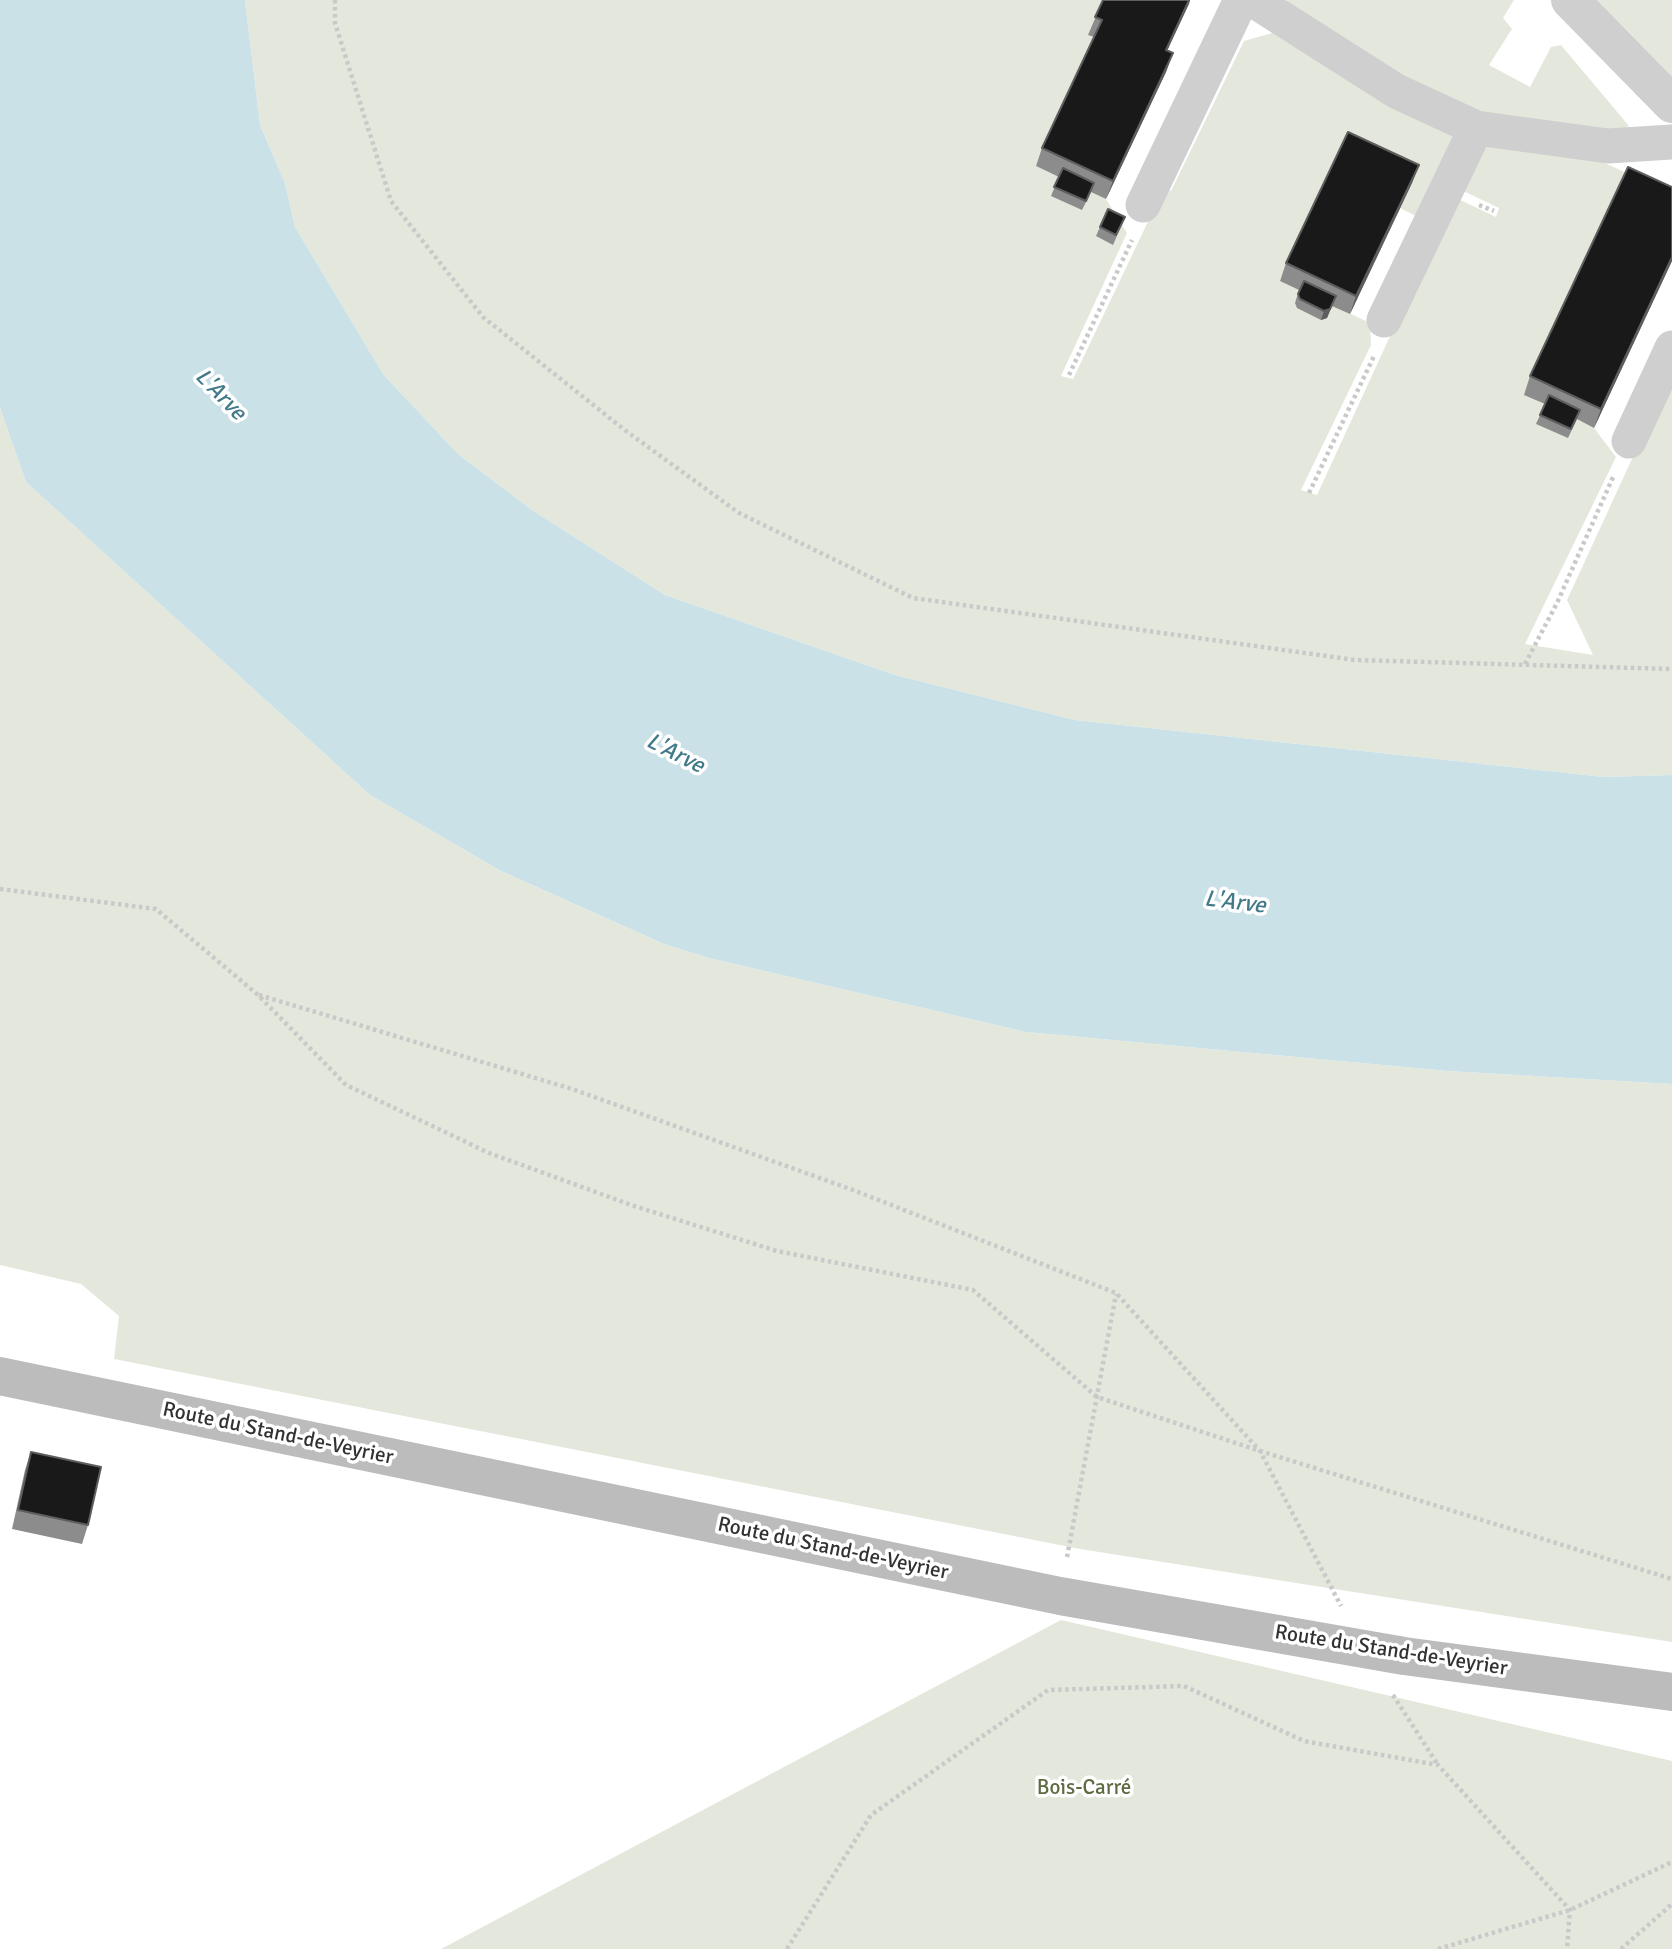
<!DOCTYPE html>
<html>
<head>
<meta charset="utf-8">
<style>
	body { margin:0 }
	canvas { display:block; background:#fff }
</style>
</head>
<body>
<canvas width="1672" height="1949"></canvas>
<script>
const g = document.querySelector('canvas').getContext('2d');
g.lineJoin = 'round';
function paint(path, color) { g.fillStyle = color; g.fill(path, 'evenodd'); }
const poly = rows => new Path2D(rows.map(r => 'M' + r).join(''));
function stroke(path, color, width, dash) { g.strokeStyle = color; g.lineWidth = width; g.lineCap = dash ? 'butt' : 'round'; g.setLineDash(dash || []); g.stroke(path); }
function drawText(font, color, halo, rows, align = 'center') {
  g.font = font + ' Signika,sans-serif'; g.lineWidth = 7; g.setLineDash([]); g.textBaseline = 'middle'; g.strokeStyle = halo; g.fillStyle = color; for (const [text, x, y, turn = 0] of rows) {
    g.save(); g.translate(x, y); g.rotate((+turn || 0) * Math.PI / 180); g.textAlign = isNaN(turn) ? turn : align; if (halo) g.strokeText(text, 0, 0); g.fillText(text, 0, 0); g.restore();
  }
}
const green = poly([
	[245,0,1105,0,1089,35,1096,38,1036,166,1106,199,1127,233,1061,376,1073,379,1164,188,1171,191,1244,41,1279,31,1452,130,1459,144,1424,220,1400,208,1397,216,1327,183,1280,280,1370,323,1371,345,1301,490,1317,495,1454,197,1496,217,1499,208,1457,188,1490,142,1594,158,1672,194,1594,428,1616,457,1525,644,1593,655,1567,600,1672,372,1672,775,1604,777,1075,720,895,675,665,595,532,510,458,454,383,374,295,227,285,183,260,125],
	[1287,0,1514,0,1503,18,1512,29,1489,65,1530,87,1551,47,1561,45,1629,126,1613,137,1478,116,1404,82,1289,11],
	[1589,0,1672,0,1672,84],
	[0,408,26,482,370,795,501,871,664,944,709,958,1026,1032,1448,1071,1672,1084,1672,1642,1080,1549,114,1359,119,1316,81,1284,0,1265],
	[1061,1620,1672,1761,1672,1949,441,1949]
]);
const water = poly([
	[0,0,245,0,260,125,285,183,295,227,383,374,458,454,532,510,665,595,895,675,1075,720,1604,777,1672,775,1672,1084,1448,1071,1026,1032,709,958,664,944,501,871,370,795,26,482,0,408]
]);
const path = poly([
	[335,0,335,23,391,201,483,317,626,431,739,513,913,598,1355,660,1672,669],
	[1479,205,1494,211],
	[1069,375,1132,240],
	[1309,493,1375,354],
	[1525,664,1557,603,1614,475],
	[0,889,156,909,258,995,346,1085,489,1153,634,1206,777,1251,973,1290,1097,1397,1260,1451,1672,1579],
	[259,995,572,1089,853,1190,1116,1293,1260,1451,1341,1606],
	[1067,1557,1116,1294],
	[1393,1695,1438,1765],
	[787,1949,871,1815,1048,1690,1184,1686,1304,1741,1438,1765,1570,1910,1567,1949],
	[1438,1949,1570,1910,1672,1862],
	[1621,1949,1672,1904]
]);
const pedestrian = poly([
	[1253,0,1396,91,1476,128,1608,146,1672,142],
	[1143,205,1241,0],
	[1384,320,1476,128],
	[1629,441,1672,348]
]);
const minor = poly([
	[1570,0,1672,104]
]);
const secondary = poly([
	[0,1376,1060,1596,1404,1656,1672,1692]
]);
const wall = poly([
	[1103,0,1190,0,1167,51,1173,53,1166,72,1106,199,1091,192,1082,210,1051,196,1059,177,1036,166,1042,148,1094,37,1088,35],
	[1419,165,1412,183,1350,314,1332,306,1327,318,1321,320,1297,308,1295,303,1299,290,1280,281,1286,263],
	[1672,187,1672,261,1594,428,1577,419,1568,438,1536,424,1545,404,1524,395,1530,376],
	[1125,217,1113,245,1096,236,1100,227],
	[31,1452,88,1525,82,1544,12,1529,25,1470]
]);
const shadedWall = poly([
	[1189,0,1190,0,1189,4,1159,68,1166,50],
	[1173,53,1166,72,1106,199,1113,181],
	[1419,165,1412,183,1350,314,1356,296],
	[1672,257,1672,261,1594,428,1601,409],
	[1336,296,1327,318,1321,320,1324,311]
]);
const building = poly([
	[1103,0,1189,0,1166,50,1173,53,1113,181,1042,148,1102,20,1095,17,1103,0],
	[1348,132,1419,165,1356,296,1286,263,1348,132],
	[1628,167,1672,187,1672,257,1601,409,1530,376,1628,167],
	[1063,168,1094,183,1086,201,1054,187,1063,168],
	[1108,209,1125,217,1116,235,1100,227,1108,209],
	[1304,281,1336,296,1330,309,1324,311,1300,299,1298,294,1304,281],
	[1549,395,1580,410,1571,429,1540,415,1549,395],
	[31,1452,101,1467,88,1525,18,1510,31,1452]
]);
const streetNames = [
	["Route du Stand-de-Veyrier",278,1434,12],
	["Route du Stand-de-Veyrier",833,1549,12],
	["Route du Stand-de-Veyrier",1391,1651,9]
];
const parkNames = [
	["Bois-Carré",1084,1788]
];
const waterNames = [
	["L'Arve",220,395,46],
	["L'Arve",675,754,27],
	["L'Arve",1235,903,7]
];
paint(green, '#e4e8dc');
paint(water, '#cae1e7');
stroke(path, '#c9c9c9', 4.5, [3.5, 3.5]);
stroke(pedestrian, '#cfcfcf', 35);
stroke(minor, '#cfcfcf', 38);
stroke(secondary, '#bcbcbc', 38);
paint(wall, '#8c8c8c');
paint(shadedWall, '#5e5e5e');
paint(building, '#191919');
stroke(building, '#5e5e5e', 2);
drawText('21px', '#323232', '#fff', streetNames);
drawText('21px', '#5d6b42', '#fff', parkNames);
drawText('italic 23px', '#427a89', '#fff', waterNames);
</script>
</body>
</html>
